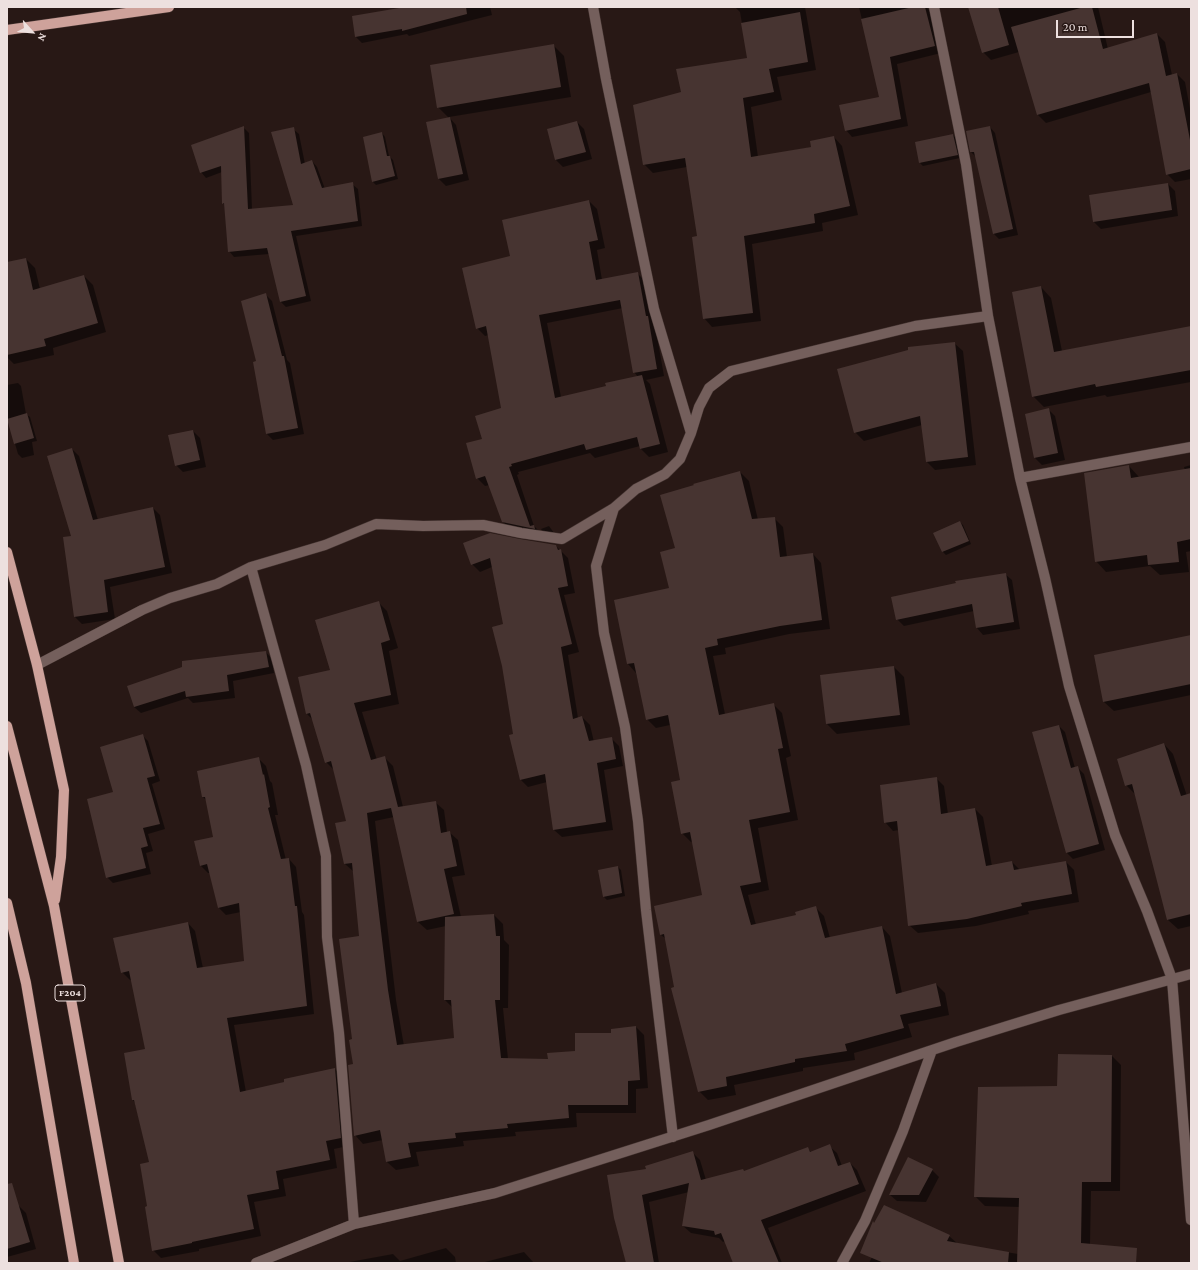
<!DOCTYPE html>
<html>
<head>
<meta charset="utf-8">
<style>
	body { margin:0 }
	#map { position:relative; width:1198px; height:1270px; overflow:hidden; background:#281815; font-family:"Crimson Pro",serif }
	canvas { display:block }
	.frame { position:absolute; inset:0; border:8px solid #ede0df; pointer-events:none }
	.north { position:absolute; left:12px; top:12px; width:40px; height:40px; -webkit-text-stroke:3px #281815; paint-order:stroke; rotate:117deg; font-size:11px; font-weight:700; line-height:16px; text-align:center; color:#ede0df }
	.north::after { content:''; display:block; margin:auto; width:14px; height:18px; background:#ede0df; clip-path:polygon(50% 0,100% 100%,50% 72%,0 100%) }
	.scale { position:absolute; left:1056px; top:20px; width:78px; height:18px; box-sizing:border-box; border:2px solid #ede0df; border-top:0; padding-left:5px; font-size:12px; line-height:14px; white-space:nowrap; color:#ede0df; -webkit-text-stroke:3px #281815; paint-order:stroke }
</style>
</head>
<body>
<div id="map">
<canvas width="1198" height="1270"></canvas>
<div class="frame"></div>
<div class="north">N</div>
<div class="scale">20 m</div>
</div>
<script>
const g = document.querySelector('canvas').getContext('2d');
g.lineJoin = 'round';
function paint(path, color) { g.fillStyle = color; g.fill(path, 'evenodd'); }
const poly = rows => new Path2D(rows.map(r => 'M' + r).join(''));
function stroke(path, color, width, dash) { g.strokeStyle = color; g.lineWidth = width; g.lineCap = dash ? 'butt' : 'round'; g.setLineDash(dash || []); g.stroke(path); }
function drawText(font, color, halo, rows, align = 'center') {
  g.font = font + ' "Crimson Pro",serif'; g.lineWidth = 3; g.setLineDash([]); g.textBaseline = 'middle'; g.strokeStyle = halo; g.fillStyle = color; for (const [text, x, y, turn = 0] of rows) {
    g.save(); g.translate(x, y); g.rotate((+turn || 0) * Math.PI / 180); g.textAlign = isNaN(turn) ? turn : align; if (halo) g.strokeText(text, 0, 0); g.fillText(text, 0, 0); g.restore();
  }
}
const shadow = poly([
	[408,7,490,7,492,15,409,36,407,34,362,43,356,37],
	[735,7,805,7,816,70,777,77,782,100,751,107,758,157,812,147,834,137,842,146,858,215,822,223,823,231,752,244,761,321,712,327,704,318,698,237,687,167,653,173,644,164,682,92,748,59,740,12],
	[859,7,909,7,909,9,917,7,926,7,931,12,941,53,897,64,908,126,852,137,846,130,880,98],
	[969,7,1098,7,1108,49,1157,34,1165,42,1172,75,1177,74,1185,82,1191,114,1191,179,1175,182,1167,174,1151,92,1046,123,1038,115,1019,52,991,60,983,52],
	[554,46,564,56,571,97,449,117,456,125,469,180,446,186,439,179,427,123,449,118,438,107],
	[577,122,584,129,592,159,563,167,556,160,548,130],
	[990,127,995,133,1018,235,999,239,994,234,976,157,971,152],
	[244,128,249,133,252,209,295,206,293,129,299,134,305,164,312,161,317,167,325,189,352,184,358,189,362,226,296,236,311,301,286,307,281,302,269,254,234,257,229,251,225,205,223,203,222,172,206,178,201,172],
	[382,133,385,137,389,156,393,160,398,179,376,185,373,182,364,138],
	[953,135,956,138,960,158,923,166,920,163],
	[1168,184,1175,191,1178,216,1101,229,1094,222,1090,196],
	[589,201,597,209,605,248,597,250,602,280,637,273,645,281,655,325,664,376,646,380,650,384,668,452,649,457,641,449,640,446,595,458,590,453,518,472,519,474,517,475,534,526,542,534,511,530,503,522,490,485,485,486,477,478,483,439,502,409,489,335,485,336,477,328,511,257],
	[623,308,634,372,638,377,607,387,561,397,547,323],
	[26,259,35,268,40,289,84,276,93,285,106,332,53,348,54,355,14,364,7,357,7,263],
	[1041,287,1051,298,1062,351,1191,327,1191,382,1107,397,1105,395,1044,407,1033,396],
	[266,295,272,301,287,360,290,363,304,434,273,440,267,434,258,362],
	[954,343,963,351,976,465,935,470,927,462,922,425,864,441,855,432],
	[18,383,21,386,26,414,30,417,37,441,32,442,34,455,22,458,18,454,7,416,7,385],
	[1048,409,1055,416,1065,460,1042,465,1035,458],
	[193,431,200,438,206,467,183,472,176,465],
	[72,449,79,456,98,520,153,508,160,515,172,573,110,587,115,619,82,624,75,617,72,537],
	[1191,465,1191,551,1186,552,1189,572,1160,575,1150,566,1106,572,1096,561,1129,466,1139,477,1185,470,1184,467],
	[740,472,749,481,758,520,774,518,783,527,787,557,813,554,821,563,830,629,789,634,725,648,726,654,713,656,725,714,773,704,782,713,791,756,786,758,798,820,758,828,769,890,748,895,756,925,798,916,815,907,824,916,830,938,882,927,890,936,902,993,936,984,945,993,949,1015,908,1024,912,1037,854,1053,855,1060,803,1068,803,1071,734,1085,736,1095,708,1100,699,1091,675,988,666,939,661,935,703,896,693,841,691,842,682,833,682,781,670,725,656,728,647,719,636,673,628,664,615,601,670,589,676,549],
	[960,522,963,525,971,544,946,555,943,552,935,533],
	[549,526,554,533,543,532,541,529],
	[464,543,556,546,568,558,575,593,564,595,579,652,568,655,578,718,582,717,590,725,594,742,612,739,619,746,623,766,604,770,613,830,562,837,554,830,547,782,528,787,521,780,514,735,505,625,492,567,480,572,472,564],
	[1005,574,1012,580,1020,629,983,635,977,628,974,611,904,626,897,619],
	[378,602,387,611,398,648,389,651,399,704,362,712,377,760,385,758,393,766,403,807,435,802,444,810,447,832,449,832,458,840,465,875,452,877,461,917,494,915,503,924,504,940,509,945,508,1008,503,1008,508,1059,549,1060,576,1052,612,1034,636,1027,644,1035,648,1088,636,1089,636,1113,576,1113,577,1127,515,1132,516,1136,463,1141,464,1146,416,1152,419,1166,396,1170,387,1162,383,1140,363,1144,355,1135,353,1040,360,937,354,872,345,864,347,822,334,770,326,762,313,720,307,714,331,671],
	[394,817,418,922,427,930,446,926,445,1000,452,1007,455,1039,404,1046,396,1000,375,821],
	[1191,636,1191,695,1114,711,1104,702,1095,656],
	[266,652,272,659,274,673,233,681,235,698,193,703,188,698,141,713,134,707],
	[894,667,904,677,910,725,837,734,827,724],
	[1059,726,1065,732,1075,768,1078,768,1084,774,1105,850,1073,859,1067,853],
	[143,736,148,741,160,781,152,784,165,829,148,834,153,851,146,853,151,874,113,883,107,877,115,793],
	[1164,744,1173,754,1191,808,1191,926,1178,929,1168,920,1136,795,1126,785],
	[258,758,266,766,270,781,272,783,278,815,275,815,286,860,289,859,296,867,302,912,304,915,314,1014,234,1025,246,1092,335,1069,343,1077,348,1146,334,1149,337,1168,283,1179,286,1196,254,1202,261,1236,199,1249,199,1251,161,1258,153,1250,148,1207,150,1163,135,1103,133,1100,125,1054,146,1050,132,980,130,980,122,972,188,923,195,931,203,968,245,962,241,912,226,915,219,908,210,873,208,873,200,865,214,837,207,801,203,797],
	[936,778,944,786,948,814,975,809,983,817,992,866,1012,862,1020,870,1066,862,1074,870,1079,902,1028,911,1029,914,976,926,918,933,909,925,899,830,893,831,885,822],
	[618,867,621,870,625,896,607,900,604,897],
	[1112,1056,1121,1065,1120,1191,1091,1191,1090,1245,1132,1263,869,1263,879,1244,949,1236,958,1244,1018,1254,1020,1207,985,1206,975,1196,1058,1087],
	[829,1146,837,1153,842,1166,850,1163,857,1170,866,1191,768,1228,782,1263,734,1263,725,1241,723,1242,719,1238,691,1233,683,1226,689,1192,649,1202,659,1263,627,1263,647,1169,692,1152,700,1160,706,1180,745,1172,808,1149,812,1153],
	[932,1170,939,1177,926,1202,897,1201,890,1195],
	[19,1206,26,1213,36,1249,7,1257,7,1210],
	[446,1248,455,1257,456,1263,344,1263,393,1254,400,1261],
	[524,1252,534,1263,481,1263]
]);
const building = poly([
	[405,7,466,7,467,14,402,31,402,29,355,37,352,16],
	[913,7,925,7,935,46,890,57,901,119,845,131,839,105,879,97,861,19],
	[968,7,998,7,1009,45,982,53],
	[1084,7,1092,7,1103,49,1157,33,1166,76,1177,73,1191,145,1191,169,1166,175,1149,83,1037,115,1011,27],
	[800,12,808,62,769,69,774,92,743,98,751,157,811,147,810,141,834,136,850,206,814,214,815,223,744,236,753,313,703,319,692,237,697,236,685,158,643,165,633,105,681,92,676,69,747,58,741,23],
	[554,44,561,87,437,108,430,65],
	[450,117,463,174,438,179,426,122],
	[577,121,586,152,555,160,547,129],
	[244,126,248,209,293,205,271,132,294,127,301,164,312,160,322,188,353,182,358,221,291,231,306,296,280,302,267,248,228,252,224,203,222,204,221,166,200,173,191,145],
	[990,126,1013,229,993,234,974,152,970,152,966,131],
	[382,132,387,156,390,156,395,176,372,182,363,137],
	[953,134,958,155,919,163,915,142],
	[1168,183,1172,210,1093,222,1089,195],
	[589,200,598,240,589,242,596,280,638,272,646,316,648,316,657,369,633,373,620,300,539,315,555,398,606,386,605,383,642,375,660,444,640,449,637,437,586,450,584,444,511,464,512,466,509,467,530,526,534,525,535,529,502,522,485,476,476,479,466,443,482,439,475,416,501,408,486,326,476,329,462,268,510,256,502,220],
	[26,258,33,290,84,275,98,323,44,339,46,346,7,355,7,262],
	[1041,286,1054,352,1191,326,1191,370,1096,387,1095,384,1032,397,1012,292],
	[266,293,282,356,284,356,298,428,266,434,253,362,256,361,241,301],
	[955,342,968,457,926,462,920,416,854,433,837,369,908,350,908,347],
	[1049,408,1058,453,1034,458,1025,414],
	[27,413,34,438,14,444,7,419],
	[193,430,200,460,175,466,168,435],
	[72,448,93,520,153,507,165,567,104,580,108,612,74,617,63,537,71,536,47,456],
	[1129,465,1131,478,1191,468,1191,539,1177,542,1179,562,1148,565,1147,555,1095,562,1084,473],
	[740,471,752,519,775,517,780,557,813,553,822,620,780,626,717,639,718,645,705,648,719,715,774,703,783,748,778,749,790,812,749,820,761,882,740,886,751,925,796,915,795,912,816,906,825,938,882,926,896,994,936,983,941,1006,900,1015,904,1028,845,1044,847,1051,795,1059,795,1062,726,1077,727,1086,698,1092,671,988,674,987,664,934,660,935,654,906,702,895,690,832,681,834,671,782,680,780,668,715,646,720,634,663,627,664,614,600,669,588,660,552,675,548,660,495,694,485,693,484],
	[960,521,969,541,942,552,933,533],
	[490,533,520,539,556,545,558,550,561,549,568,586,558,588,572,644,561,647,573,719,582,716,589,741,612,737,616,759,597,763,606,822,553,830,545,774,520,780,509,735,513,734,502,666,492,627,503,624,490,558,471,565,463,543],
	[1006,573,1014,622,976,628,972,604,896,620,891,597,956,583,955,581],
	[379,601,390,640,381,643,391,695,354,703,371,760,385,756,398,807,436,801,441,833,450,831,457,866,444,869,454,914,417,922,391,808,367,813,388,990,397,1045,454,1038,451,1000,444,1000,445,917,494,914,496,936,500,936,500,1000,495,1000,501,1058,548,1059,547,1053,575,1051,575,1033,611,1033,611,1029,636,1026,640,1080,628,1081,628,1105,568,1105,569,1118,507,1124,508,1128,455,1133,456,1138,408,1143,411,1157,386,1162,380,1130,354,1136,348,1065,353,1064,349,1040,352,1039,339,939,359,936,352,863,344,864,335,823,346,821,331,761,325,763,310,713,306,714,298,677,330,670,315,620],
	[1191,635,1191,684,1103,702,1094,655],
	[266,651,269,667,227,675,229,691,186,697,185,691,134,707,127,686,182,667,182,661],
	[894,666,900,715,826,724,820,675],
	[1059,725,1071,768,1078,766,1099,844,1066,853,1032,732],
	[143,734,155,776,147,778,160,824,143,828,148,846,141,848,146,868,106,878,87,799,113,792,100,747],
	[1164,743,1181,796,1191,793,1191,914,1167,920,1132,784,1125,786,1117,759],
	[259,757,263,775,264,774,270,807,268,808,281,859,289,858,295,906,297,906,307,1006,227,1018,240,1092,284,1082,284,1079,335,1068,341,1138,326,1141,330,1160,276,1171,279,1189,247,1195,254,1229,192,1242,192,1243,152,1251,145,1207,147,1206,140,1164,149,1162,134,1100,132,1100,124,1053,145,1049,129,971,121,973,113,938,188,922,197,968,244,961,239,903,218,908,207,864,200,866,194,841,213,837,205,797,202,797,197,771],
	[937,777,941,814,975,808,986,866,1012,861,1014,870,1066,861,1072,894,1021,903,1022,906,967,919,908,926,897,821,884,823,880,785],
	[618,866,622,893,603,897,598,870],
	[1058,1054,1112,1055,1111,1182,1082,1182,1081,1243,1137,1248,1136,1263,1017,1263,1019,1198,974,1197,978,1087,1057,1086],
	[830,1144,838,1166,850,1162,859,1184,761,1220,779,1263,733,1263,721,1233,715,1235,714,1231,682,1226,689,1183,642,1195,654,1263,626,1263,614,1218,607,1175,646,1169,645,1166,693,1151,701,1180,743,1169,744,1171,808,1147,810,1152],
	[908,1157,933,1169,919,1195,889,1195],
	[12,1183,30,1242,7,1249,7,1184],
	[884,1205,950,1235,947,1241,1009,1252,1008,1263,884,1263,860,1253,873,1221,874,1223]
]);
const street = poly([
	[593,7,606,79,654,309,691,433],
	[934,7,966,164,988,316,1020,478,1045,578,1069,686,1115,835,1147,911,1172,979,1191,1220],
	[1020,478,1191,447],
	[614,508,596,566,604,633,625,727,638,821,646,910,673,1137],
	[251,567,306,765,326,856,327,937,339,1033,354,1224],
	[37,665,142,610,170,598,217,584,251,567,325,545,376,524,423,526,483,525,521,533,562,539,614,508,636,489,665,474,680,459,691,433,699,407,709,388,731,371,915,326,988,316],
	[256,1263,354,1224,495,1193,709,1125,956,1042,1059,1010,1191,974],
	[842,1263,865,1221,903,1131,932,1050]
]);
const primary = poly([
	[7,30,169,7],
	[7,552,37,665,64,790,61,857,55,900],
	[7,726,54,906,119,1263],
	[7,903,26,983,74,1263]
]);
const shields = [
	[70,993,30]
];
const shieldNames = [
	["F204",70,993]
];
paint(shadow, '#0007');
paint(building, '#473431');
stroke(street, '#443431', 11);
stroke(primary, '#443431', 11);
stroke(street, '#745f5c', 10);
stroke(primary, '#cea29b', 10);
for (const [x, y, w] of shields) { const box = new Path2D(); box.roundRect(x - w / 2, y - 8, w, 16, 3); g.fillStyle = '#281815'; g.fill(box); stroke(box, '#ede0df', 1); }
drawText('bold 10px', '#ede0df', null, shieldNames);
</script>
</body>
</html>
